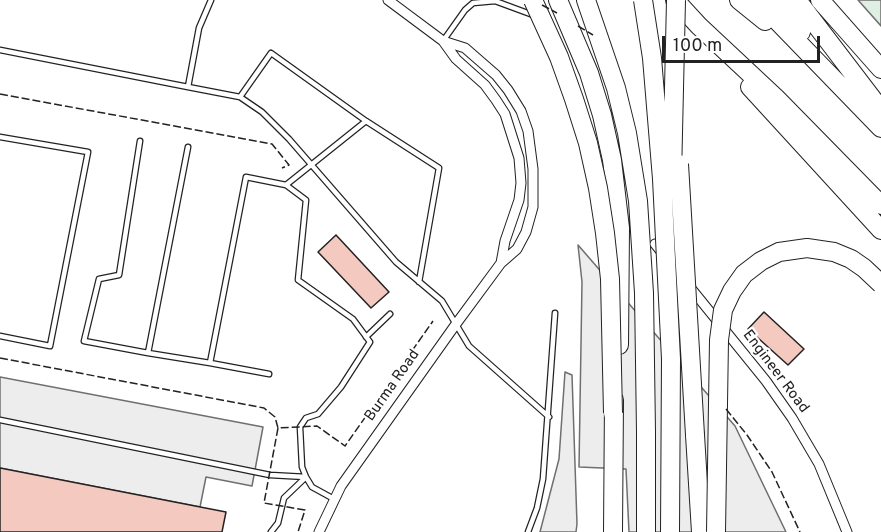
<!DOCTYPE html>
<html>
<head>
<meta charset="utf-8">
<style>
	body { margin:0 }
	#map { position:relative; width:881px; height:532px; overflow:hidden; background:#fff; font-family:Overpass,sans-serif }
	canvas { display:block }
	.scale { position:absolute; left:662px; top:36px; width:158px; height:27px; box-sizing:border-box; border:3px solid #222; border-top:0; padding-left:8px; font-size:18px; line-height:21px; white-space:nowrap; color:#222; -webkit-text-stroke:4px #fff; paint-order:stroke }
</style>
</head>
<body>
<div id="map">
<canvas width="881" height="532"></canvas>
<div class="scale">100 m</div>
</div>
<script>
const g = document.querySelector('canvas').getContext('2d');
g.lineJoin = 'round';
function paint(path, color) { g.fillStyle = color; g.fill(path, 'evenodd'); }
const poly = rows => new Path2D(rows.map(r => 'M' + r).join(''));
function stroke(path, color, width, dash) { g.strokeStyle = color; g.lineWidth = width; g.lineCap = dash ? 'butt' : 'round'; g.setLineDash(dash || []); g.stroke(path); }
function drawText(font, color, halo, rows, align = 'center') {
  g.font = font + ' Overpass,sans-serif'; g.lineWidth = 4.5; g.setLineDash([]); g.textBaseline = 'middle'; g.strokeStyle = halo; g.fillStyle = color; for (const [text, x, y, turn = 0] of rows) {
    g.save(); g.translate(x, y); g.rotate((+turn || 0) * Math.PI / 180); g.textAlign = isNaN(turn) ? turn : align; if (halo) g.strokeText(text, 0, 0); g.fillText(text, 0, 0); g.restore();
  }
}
const green = poly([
	[858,0,881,0,881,26,858,0]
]);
const parking = poly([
	[578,245,735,426,786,532,629,532,626,469,579,467,582,282,578,245],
	[565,372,572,375,577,524,576,532,540,532,559,459,565,372],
	[0,377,263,427,252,486,206,477,200,507,0,468,0,377]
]);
const building = poly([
	[336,235,389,292,371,308,318,252,336,235],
	[764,312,804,349,788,365,748,329,764,312],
	[0,468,226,512,222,532,0,532,0,468]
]);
const service = poly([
	[211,0,199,28,188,87,240,97,262,112,289,139,396,262,442,301,469,346,549,417],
	[443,41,465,10,473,3,495,1,533,15],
	[0,50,188,87],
	[240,97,271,53,366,121,439,168,419,282],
	[0,137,88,152,50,346,0,336],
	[140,141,119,275,99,279,84,341,148,353],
	[188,147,148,353,210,363,246,177,286,185,306,200,298,280,353,319,370,342,341,387,318,414,306,418,300,427,302,467,306,477,284,498,278,523,271,532],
	[286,185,366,121],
	[366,337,390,314],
	[210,363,269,374],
	[0,420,270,475,306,477,312,487,334,499],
	[528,532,537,508,543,479,555,313]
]);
const minor = poly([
	[443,41,456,59,485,85,496,100,505,114,519,158,521,183,519,200,505,241,501,263],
	[655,244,766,381,792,418,819,464,847,532],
	[319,532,341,486,456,324,501,263,517,249,526,232,533,207,533,169,528,131,521,111,508,90,496,75,465,48,443,41,388,0]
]);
const motorway = poly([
	[558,0,589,73,602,115,612,160,620,228,619,345],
	[586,0,616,88,627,133,638,201,644,293,646,432,646,532],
	[675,0,699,26,776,98,881,205],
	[739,0,765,21],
	[757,0,881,128],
	[778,0,801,32],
	[797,0,881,110],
	[820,0,881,69],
	[750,87,881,230],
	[695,435,701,532],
	[613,532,614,400],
	[670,532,671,359]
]);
const motorwayBridge = poly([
	[533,0,559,57,574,99,588,143,598,188,605,233,610,279,613,413],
	[643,0,652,58,662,179,671,359],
	[679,164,695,435],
	[672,177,676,0],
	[716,532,719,340,723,310,732,291,744,274,761,261,779,252,807,248,834,252,851,259,864,268,881,284]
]);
const fence = poly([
	[542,5,557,13],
	[578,26,593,35],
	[0,94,272,144,289,165,282,168],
	[0,358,264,408,275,417,278,428,317,426,345,446,433,321],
	[726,409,747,435,772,472,800,532],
	[278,428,264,503,305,510,298,532]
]);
const streetNames = [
	["Engineer Road",775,372,53],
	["Burma Road",393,386,-55]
];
paint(green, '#e0efe3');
stroke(green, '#6f6f6f', 1.5);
paint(parking, '#ededed');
stroke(parking, '#6f6f6f', 1.5);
paint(building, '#f3c9c0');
stroke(building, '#222', 1.5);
stroke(service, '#222', 7);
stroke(minor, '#222', 11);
stroke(motorway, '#222', 20);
stroke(service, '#fff', 4.5);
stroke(minor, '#fff', 9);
stroke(motorway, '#fff', 18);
stroke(motorwayBridge, '#222', 20, []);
stroke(motorwayBridge, '#fff', 18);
stroke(fence, '#222', 1.5, [8, 3]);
drawText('15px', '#222', '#fff', streetNames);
</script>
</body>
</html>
